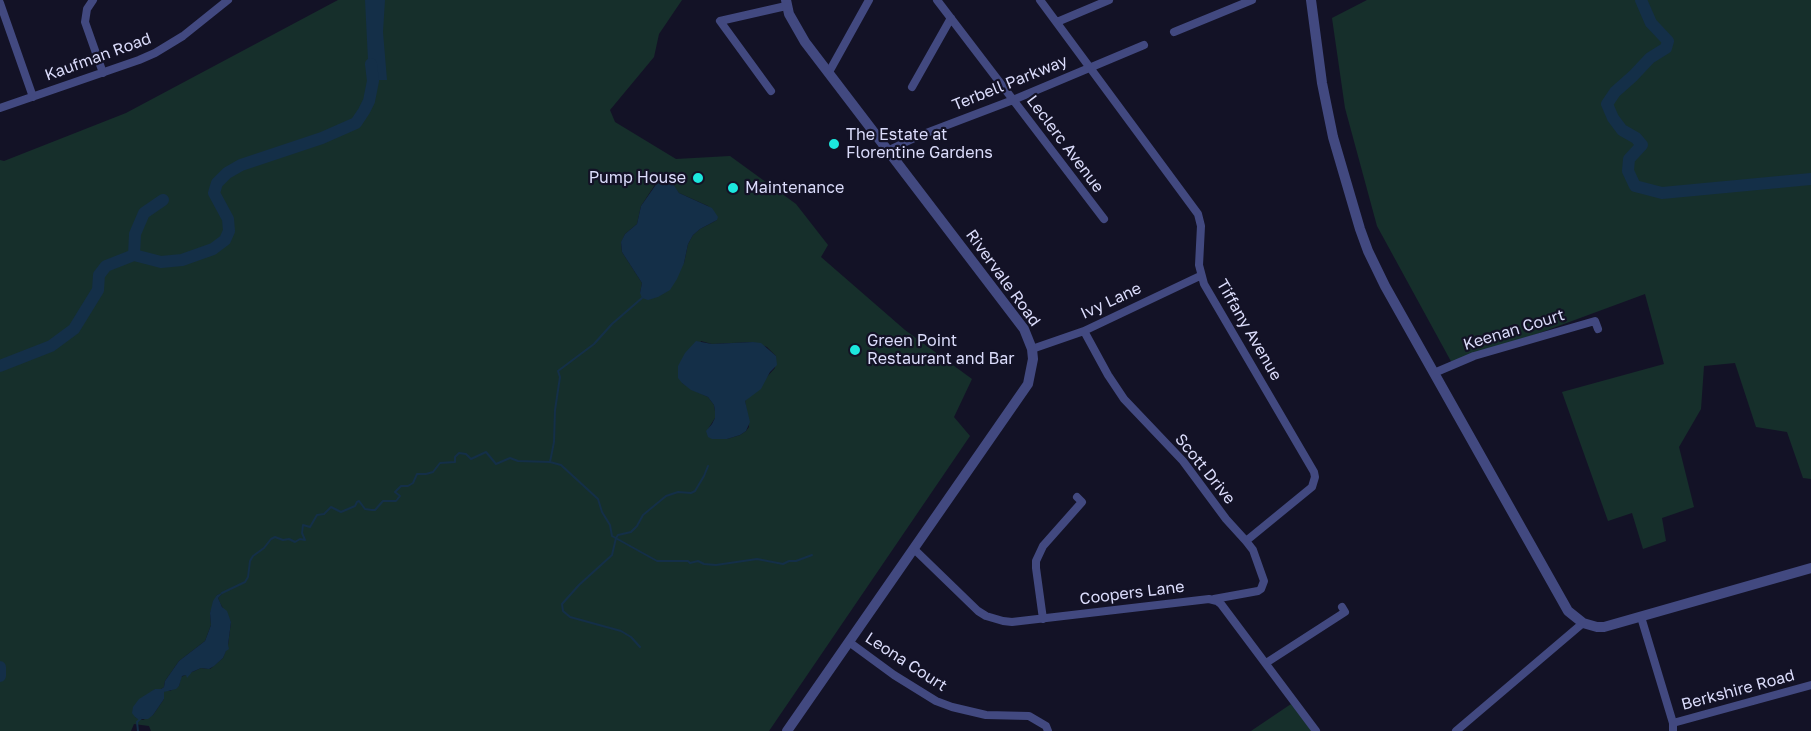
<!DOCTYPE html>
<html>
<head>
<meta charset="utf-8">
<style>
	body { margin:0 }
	canvas { display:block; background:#131226 }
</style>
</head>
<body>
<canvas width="1811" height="731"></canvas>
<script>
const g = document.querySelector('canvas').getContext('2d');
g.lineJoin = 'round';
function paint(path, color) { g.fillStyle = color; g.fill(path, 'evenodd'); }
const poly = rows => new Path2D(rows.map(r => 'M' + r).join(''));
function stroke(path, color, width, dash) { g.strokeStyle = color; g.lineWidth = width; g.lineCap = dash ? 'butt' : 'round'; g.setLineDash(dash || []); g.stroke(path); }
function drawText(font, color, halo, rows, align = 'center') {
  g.font = font + ' "Golos Text",sans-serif'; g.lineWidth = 4.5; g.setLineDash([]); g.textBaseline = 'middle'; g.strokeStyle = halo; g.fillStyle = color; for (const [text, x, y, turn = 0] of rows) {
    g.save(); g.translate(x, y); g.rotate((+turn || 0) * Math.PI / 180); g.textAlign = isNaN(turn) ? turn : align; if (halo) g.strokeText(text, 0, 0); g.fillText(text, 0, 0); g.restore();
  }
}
const green = poly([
	[338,0,682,0,659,34,654,57,610,110,615,122,676,159,730,156,796,204,828,245,821,257,905,330,972,379,954,417,970,436,769,731,151,731,149,726,134,724,131,731,0,731,0,160,4,161,126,113],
	[658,180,672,184,679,193,708,206,717,220,700,229,693,235,688,244,684,263,640,293,642,283,622,252,621,243,625,234,637,224,641,206],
	[701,341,712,344,753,342,767,347,776,356,775,368,745,401,749,427,746,431,740,435,727,439,722,439,708,429,715,418,715,411,714,405,708,397,691,389,682,383],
	[222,594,218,598,220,603,231,622,228,645,223,658,210,669,201,668,181,677,179,686,170,691,167,690,164,692,164,699,153,715,143,720,135,717,155,689,161,689,164,687,165,681,179,661,205,641,211,625,210,613,217,595],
	[1367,0,1811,0,1811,479,1803,478,1787,432,1756,427,1735,363,1704,366,1701,409,1679,447,1694,507,1662,518,1666,541,1643,549,1632,513,1608,521,1562,392,1664,364,1645,294,1453,365,1377,226,1345,108,1332,18],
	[1291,704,1313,731,1251,731]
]);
const water = poly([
	[365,0,385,0,383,32,387,80,369,80],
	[662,176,668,178,671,181,679,193,712,208,718,217,717,220,700,229,693,235,688,244,684,263,677,279,670,290,658,297,648,300,642,298,640,293,642,283,622,252,621,242,625,234,637,224,641,206],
	[696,341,712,344,753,342,761,343,776,356,777,365,770,372,761,389,745,401,750,422,746,431,740,435,727,439,712,439,708,437,706,431,712,424,715,418,715,411,714,405,708,397,691,390,682,383,678,378,678,366,685,353],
	[224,592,218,598,222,607,227,611,231,622,228,645,229,649,226,651,223,658,214,666,209,669,201,668,192,672,187,678,186,675,182,676,179,686,176,689,164,692,164,699,153,715,148,719,138,719,135,717,132,713,133,707,139,699,155,689,161,689,164,687,165,681,179,661,205,641,211,625,210,613,213,601,217,595]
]);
const stream = poly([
	[550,462,554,442,555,410,560,377,558,371,594,344,612,324,642,298],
	[222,593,245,582,248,577,250,561,253,556,264,548,271,539,275,537,283,540,289,539,295,542,300,539,305,540,302,533,303,525,310,527,317,515,324,514,331,507,341,512,355,506,357,502,359,501,365,509,372,510,375,510,383,501,396,501,400,496,395,492,401,486,408,486,413,483,417,474,426,474,433,472,440,463,455,462,455,457,459,453,466,454,471,459,486,452,496,464,510,458,518,461,550,462,561,465,598,499,602,512,610,525,612,536,657,561,688,561,690,563,698,561,704,564,716,565,757,559,783,564,789,561,796,561,812,555],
	[640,647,631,637,621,631,570,617,563,611,562,604,579,585,612,555,616,538,618,535,631,532,637,526,643,515,666,496,678,492,691,493,695,491,704,476,708,466],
	[138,731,137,722,141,718]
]);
const river = poly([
	[1641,0,1651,23,1668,41,1666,48,1650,58,1633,76,1615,92,1607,104,1613,118,1622,130,1636,138,1642,145,1629,159,1628,171,1635,186,1662,193,1811,179],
	[134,255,135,234,144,213,163,200],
	[0,366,51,346,74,329,98,290,99,275,106,266,134,255,161,262,182,260,213,249,225,240,229,231,228,219,214,193,217,183,227,173,241,165,322,138,356,123,364,111,369,101,373,81,371,64],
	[0,667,0,676]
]);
const minor = poly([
	[93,0,87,9,85,22,103,73],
	[937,0,1104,219],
	[1040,0,1198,214,1201,226,1199,265,1204,284,1314,472,1315,477,1312,487,1246,541],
	[0,3,33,97],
	[1057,22,1109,0],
	[1174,32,1252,0],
	[829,72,869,0],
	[912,87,951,18],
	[771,91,720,21,786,6],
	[0,108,139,60,155,53,183,36,228,0],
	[889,150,921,135,1013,100,1144,45],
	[1084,331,1108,375,1124,399,1183,461,1226,519,1246,541,1253,550,1264,581,1261,589,1258,591,1214,599],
	[1032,349,1084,331,1200,276],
	[1434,373,1474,356,1595,321,1598,329],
	[914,549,978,611,986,616,1003,621,1012,622,1209,599,1217,601,1221,604,1316,731],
	[1641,617,1673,723,1673,731],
	[1043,619,1036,568,1036,561,1043,546,1082,502,1077,497],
	[849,642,894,675,936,701,952,707,986,715,1029,716,1046,726,1048,731],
	[1266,663,1345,612,1342,607],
	[1673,723,1811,685],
	[1456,731,1583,623]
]);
const tertiary = poly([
	[786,0,789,14,805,42,1024,329,1032,349,1033,359,1028,384,787,731],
	[1311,0,1322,83,1333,137,1360,229,1368,251,1385,286,1568,611,1583,623,1597,627,1604,627,1811,568]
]);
const markers = [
	[834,144,6,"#1ce7de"],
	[698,178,6,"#1ce7de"],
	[733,188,6,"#1ce7de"],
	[855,350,6,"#1ce7de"]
];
const streetNames = [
	["Kaufman Road",98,57,-20],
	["Terbell Parkway",1010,83,-22],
	["Leclerc Avenue",1065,144,53],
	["Rivervale Road",1003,278,54],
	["Ivy Lane",1111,301,-25],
	["Tiffany Avenue",1249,330,60],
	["Keenan Court",1514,330,-17],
	["Scott Drive",1205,469,51],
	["Coopers Lane",1132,593,-7],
	["Leona Court",906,662,33],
	["Berkshire Road",1738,690,-15]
];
const poiNames = [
	["The Estate at",846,135],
	["Florentine Gardens",846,153],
	["Pump House",686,178,"right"],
	["Maintenance",745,188],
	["Green Point",867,341],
	["Restaurant and Bar",867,359]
];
paint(green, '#162f2b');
paint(water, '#142f48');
stroke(stream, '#142f48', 2);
stroke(river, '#142f48', 12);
stroke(minor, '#424980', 8);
stroke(tertiary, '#424980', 10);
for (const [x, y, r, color] of markers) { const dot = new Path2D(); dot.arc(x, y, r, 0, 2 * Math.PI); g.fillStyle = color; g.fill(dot); stroke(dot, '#131226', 2); }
drawText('16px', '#dbdcfb', '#131226', streetNames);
drawText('16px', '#dbdcfb', '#131226', poiNames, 'left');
</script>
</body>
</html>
